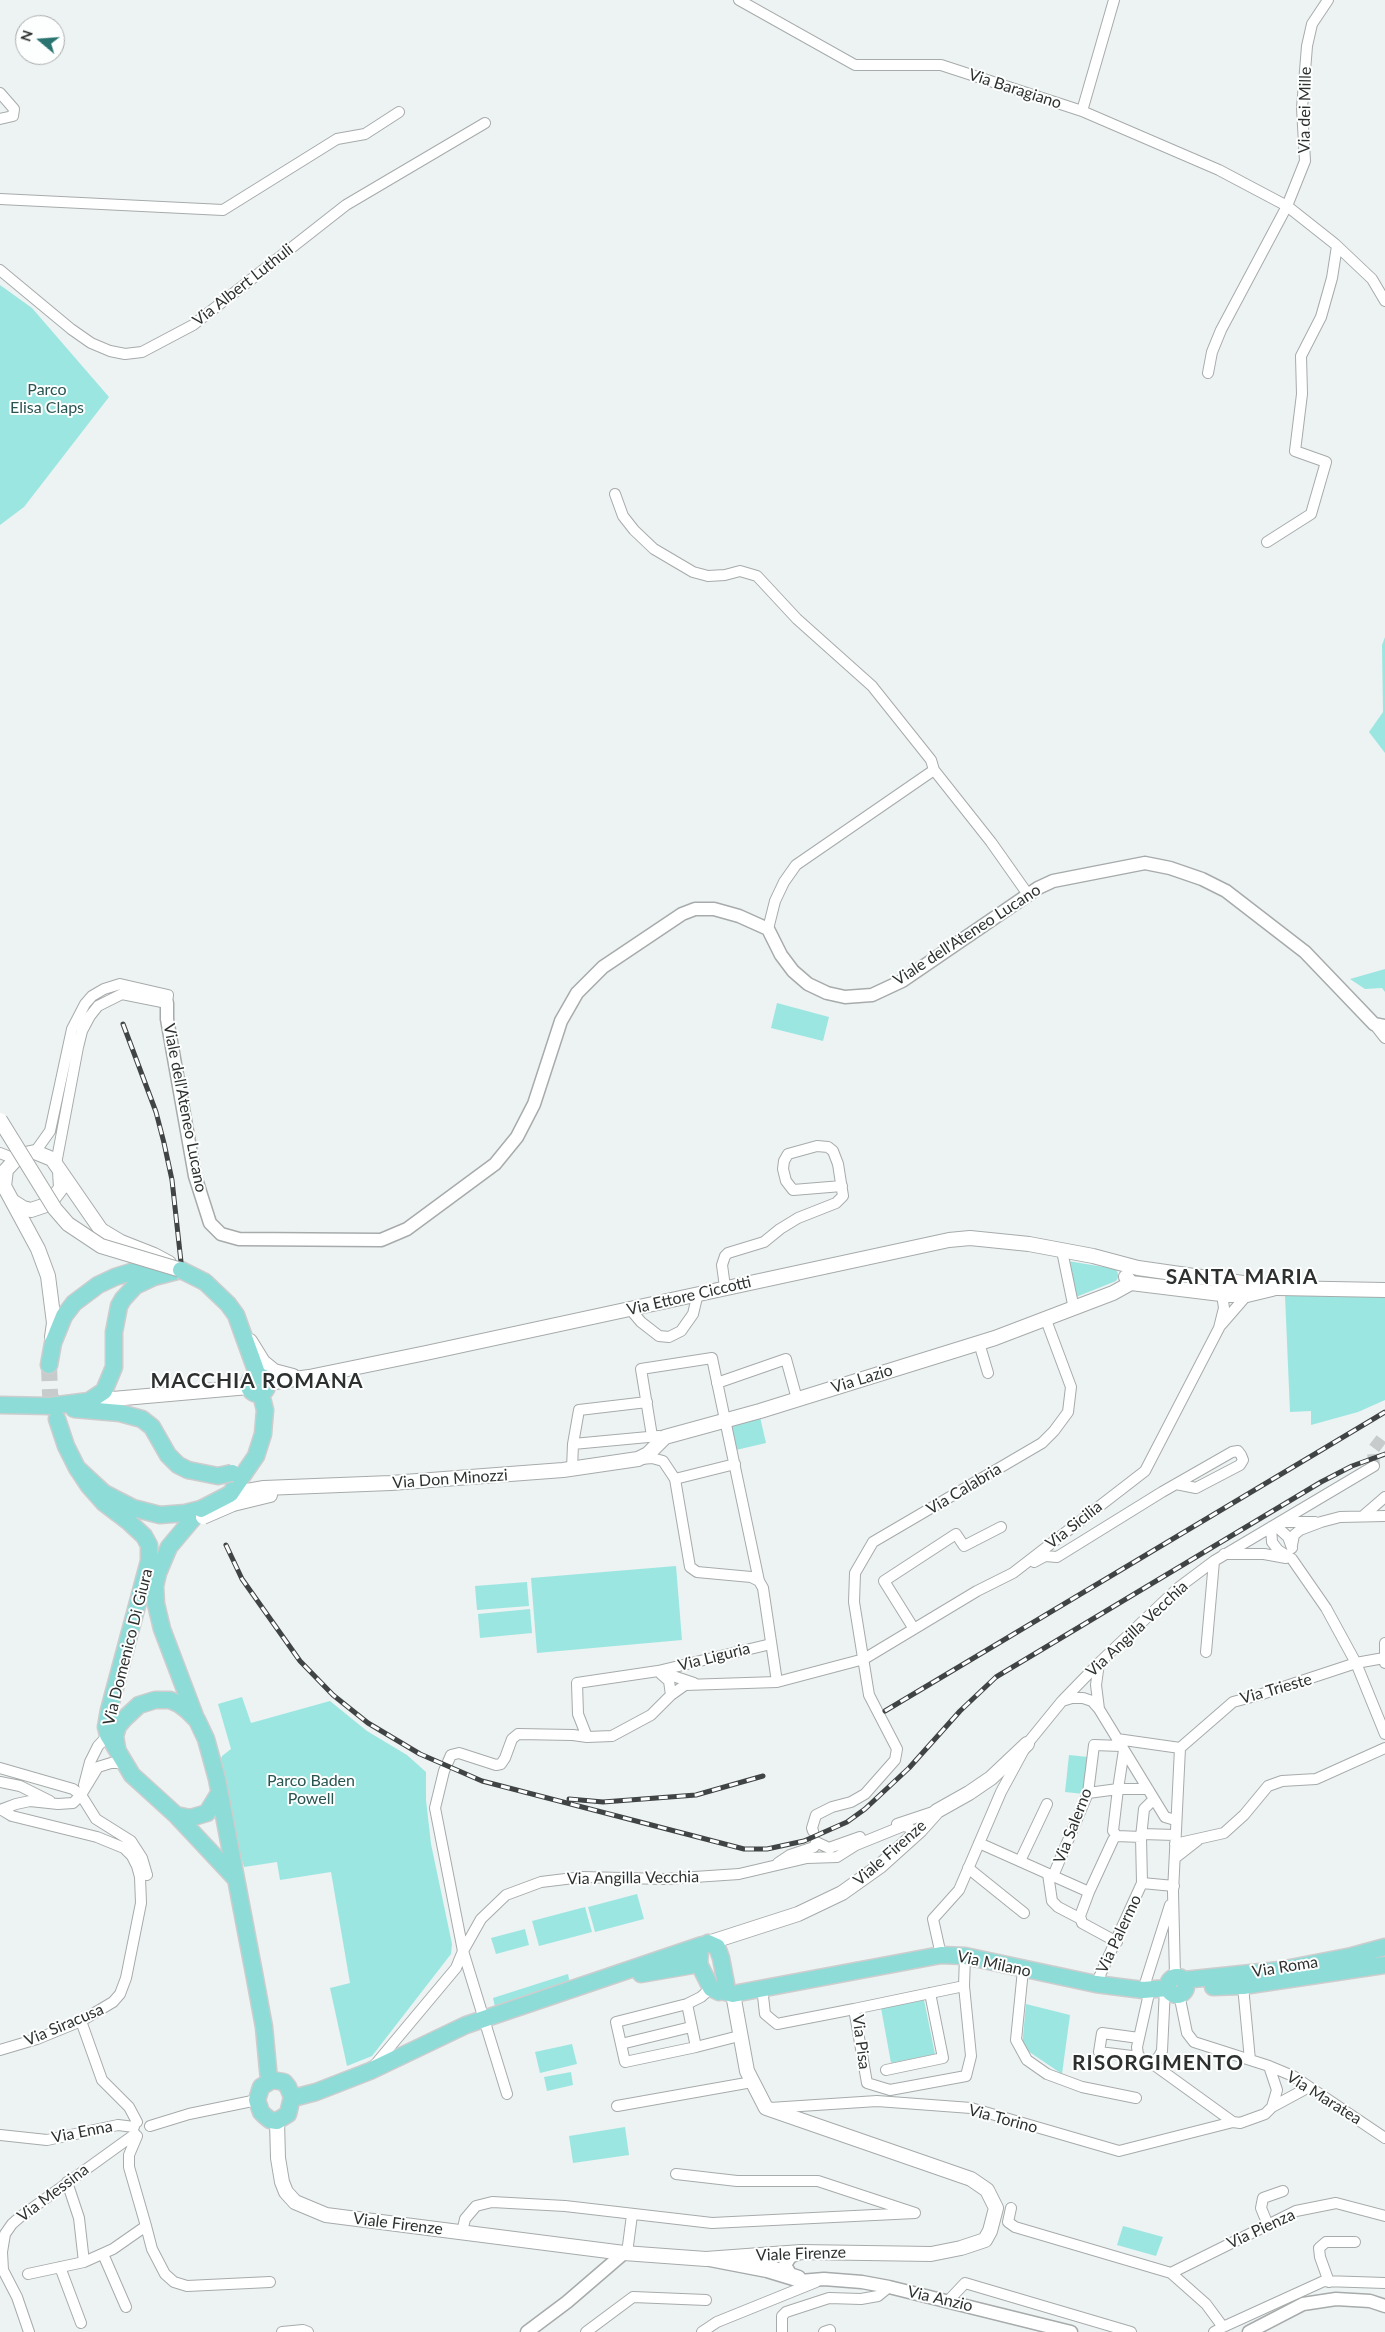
<!DOCTYPE html>
<html>
<head>
<meta charset="utf-8">
<style>
	body { margin:0 }
	#map { position:relative; width:1385px; height:2332px; overflow:hidden; background:#edf2f2; font-family:Lato,sans-serif }
	canvas { display:block }
	.north { position:absolute; left:15px; top:15px; width:50px; height:50px; box-sizing:border-box; background:#fdffff; border:1px solid #aaacac; border-radius:50%; rotate:288deg; font-size:14px; font-weight:700; line-height:20px; text-align:center; color:#2e3030 }
	.north::after { content:''; display:block; margin:auto; width:18px; height:22px; background:#2a7470; clip-path:polygon(50% 0,100% 100%,50% 72%,0 100%) }
</style>
</head>
<body>
<div id="map">
<canvas width="1385" height="2332"></canvas>
<div class="north">N</div>
</div>
<script>
const g = document.querySelector('canvas').getContext('2d');
g.lineJoin = 'round';
function paint(path, color) { g.fillStyle = color; g.fill(path, 'evenodd'); }
const poly = rows => new Path2D(rows.map(r => 'M' + r).join(''));
function stroke(path, color, width, dash) { g.strokeStyle = color; g.lineWidth = width; g.lineCap = dash ? 'butt' : 'round'; g.setLineDash(dash || []); g.stroke(path); }
function drawText(font, color, halo, rows, align = 'center') {
  g.font = font + ' Lato,sans-serif'; g.lineWidth = 4; g.setLineDash([]); g.textBaseline = 'middle'; g.strokeStyle = halo; g.fillStyle = color; for (const [text, x, y, turn = 0] of rows) {
    g.save(); g.translate(x, y); g.rotate((+turn || 0) * Math.PI / 180); g.textAlign = isNaN(turn) ? turn : align; if (halo) g.strokeText(text, 0, 0); g.fillText(text, 0, 0); g.restore();
  }
}
const green = poly([
	[0,285,32,308,109,397,24,507,0,525],
	[1385,637,1385,753,1369,732,1383,712,1382,645],
	[1385,969,1385,992,1382,988,1365,989,1350,979],
	[777,1003,829,1017,823,1041,771,1028],
	[1068,1261,1116,1269,1119,1276,1116,1281,1076,1297],
	[1285,1296,1385,1296,1385,1400,1358,1412,1311,1425,1311,1411,1290,1412],
	[760,1417,766,1443,736,1450,730,1424],
	[676,1566,682,1640,537,1653,531,1578],
	[527,1582,529,1606,477,1610,475,1586],
	[530,1609,532,1633,480,1638,478,1614],
	[242,1697,251,1723,330,1701,367,1731,407,1755,426,1772,426,1800,431,1844,452,1944,451,1954,372,2056,347,2066,330,1988,350,1983,331,1872,280,1880,277,1862,244,1867,234,1834,219,1763,222,1756,231,1749,218,1704],
	[1069,1755,1088,1757,1084,1794,1065,1792],
	[637,1894,644,1919,595,1932,588,1907],
	[585,1907,592,1932,539,1946,532,1921],
	[525,1929,529,1945,496,1954,491,1938],
	[568,1974,570,1984,495,2007,493,1998],
	[924,2000,935,2054,891,2063,881,2008],
	[1026,2004,1070,2015,1062,2074,1022,2047],
	[572,2044,577,2064,540,2073,535,2052],
	[571,2072,573,2085,547,2091,544,2077],
	[625,2127,629,2155,573,2163,569,2136],
	[1123,2226,1163,2237,1156,2256,1117,2245]
]);
const tertiaryTunnel = poly([
	[1374,1466,1373,1450,1385,1434]
]);
const primaryTunnel = poly([
	[49,1365,50,1394,57,1419]
]);
const minor = poly([
	[739,0,855,65,941,65,1082,111,1219,170,1287,206,1335,244,1372,279,1385,301],
	[0,93,14,109,13,116,0,119],
	[1082,111,1114,0],
	[0,199,223,210,337,139,365,134,399,112],
	[0,270,71,329,91,343,110,351,125,354,142,352,193,325,346,205,485,123],
	[1208,373,1212,352,1221,330,1287,206,1305,161,1302,108,1307,46,1312,24,1328,0],
	[615,494,623,516,634,530,654,549,693,572,708,576,725,575,740,571,757,576,797,619,872,686,931,760,934,770],
	[1267,542,1311,514,1326,462,1295,451,1302,394,1301,356,1321,317,1332,278,1337,246],
	[768,929,775,901,784,882,796,865,934,770,991,842,1027,893],
	[1374,1024,1385,1038],
	[35,1152,50,1131,72,1029,85,1004,92,996,104,989,120,984,168,995,167,1003,122,994,98,1006,90,1016,82,1031,78,1047,56,1164],
	[0,1153,15,1159],
	[1062,1251,1074,1309],
	[725,1287,722,1265,725,1256,728,1253,764,1242,780,1229,798,1218,836,1203,843,1196,838,1164,833,1151,828,1147,817,1146,788,1154,784,1161,783,1169,786,1181,793,1190,842,1186],
	[630,1309,641,1322,659,1336,669,1337,681,1331,693,1314,698,1293],
	[1221,1325,1247,1295],
	[979,1343,988,1373],
	[717,1383,786,1359,797,1399],
	[652,1436,641,1369,712,1358,759,1581],
	[573,1444,579,1410,647,1402],
	[641,1459,652,1458,663,1461,675,1479,690,1567,697,1572,751,1577,759,1581,763,1588,777,1682],
	[572,1469,573,1444,659,1436],
	[675,1479,735,1464],
	[1363,1516,1385,1497],
	[1282,1522,1315,1522],
	[1275,1525,1288,1537,1292,1548],
	[1271,1527,1272,1542,1278,1550,1292,1559,1326,1608,1356,1663,1385,1734],
	[1292,1545,1294,1535,1300,1530,1321,1522,1340,1517,1385,1516],
	[1224,1554,1264,1554,1286,1558],
	[1034,1562,1045,1556,1057,1557,1162,1492,1232,1452,1238,1451,1241,1455,1243,1460,1240,1465,1196,1488,1176,1484],
	[914,1629,884,1581,956,1534,964,1546,1001,1527],
	[1385,1643,1385,1663],
	[1206,1652,1214,1561],
	[658,1671,771,1644],
	[671,1695,685,1685,777,1682,864,1659,977,1591,1013,1573,1145,1471,1219,1328,1224,1308,1222,1294],
	[1063,1700,1100,1662,1178,1588,1214,1561,1374,1466],
	[1099,1709,1096,1685,1099,1663],
	[587,1737,612,1736,651,1715,671,1695,669,1681,661,1674],
	[1117,1739,1180,1748],
	[1180,1748,1233,1702,1259,1695,1356,1663,1384,1658],
	[1124,1750,1118,1789,1148,1789],
	[0,1768,73,1789,81,1795,96,1819,131,1841,142,1858,147,1875],
	[0,1782,20,1786,50,1801],
	[84,1785,90,1762,98,1746,111,1732],
	[1088,1793,1118,1789,1113,1831,1117,1836,1141,1837,1144,1809,1154,1799],
	[0,1810,16,1804,30,1801,58,1804,73,1803,81,1795,98,1767,111,1763,123,1763],
	[897,1824,936,1811],
	[813,1831,812,1828,816,1815,832,1807,851,1802,865,1794,895,1760,897,1749,869,1695,854,1602,855,1573,873,1542,1042,1443,1054,1431,1068,1412,1071,1387,1046,1320],
	[1142,1834,1175,1835],
	[816,1842,829,1848,860,1837],
	[979,1843,1089,1892,1080,1916,1082,1923,1117,1942],
	[1175,1844,1224,1833,1244,1815,1268,1786,1282,1781,1316,1779,1385,1748],
	[1175,1858,1198,1840],
	[1020,1861,1047,1804],
	[778,1863,790,1855,814,1847,816,1843],
	[968,1868,1024,1913],
	[1048,1874,1052,1901,1058,1907,1081,1919],
	[1053,1876,1088,1793,1094,1745,1121,1746],
	[1142,1883,1174,1886],
	[1089,1892,1113,1840],
	[941,1955,933,1919,959,1890,1001,1792,1027,1744,1062,1701,1072,1698,1083,1698,1092,1701,1099,1709,1165,1817,1175,1820],
	[1023,1970,1016,2040,1027,2060,1047,2074,1082,2087,1136,2098],
	[1175,1976,1173,1892,1180,1748],
	[1096,1984,1142,1883,1141,1837],
	[964,1986,854,2009,867,2083,890,2090,966,2076,971,2056,964,1986,965,1956],
	[1243,1986,1250,2060],
	[762,1987,765,2014,777,2024,854,2009],
	[1150,1989,1137,2047,1138,2055,1142,2059,1150,2062,1158,2058,1162,2051,1165,1988],
	[1143,1990,1170,1905],
	[1179,1994,1187,2033,1194,2042,1269,2066,1293,2076,1385,2138],
	[687,2004,696,2047,625,2062,616,2022,687,2004,701,1997,711,1988],
	[81,2021,102,2080,129,2107,137,2122],
	[1139,2038,1102,2033,1099,2052,1140,2057],
	[621,2044,691,2027],
	[696,2047,739,2036],
	[0,2050,37,2039,81,2021,113,2002,120,1994,126,1978,141,1903,140,1877,137,1866,132,1856,124,1848,97,1837,12,1816,2,1810],
	[1150,2062,1233,2122],
	[374,2066,456,1968,463,1951,435,1808,444,1771,451,1755,459,1753,496,1765,501,1764,505,1758,512,1739,518,1734,573,1735,587,1737,578,1714,577,1683,658,1671,694,1683],
	[1269,2066,1277,2090,1272,2107],
	[886,2070,943,2058,930,1993],
	[507,2094,463,1951,481,1919,506,1895,541,1882,582,1877,665,1879,739,1874,807,1858,837,1857,856,1845,903,1826,909,1827,912,1833,911,1838],
	[617,2106,752,2082],
	[770,2108,877,2101,971,2108,1119,2151,1233,2122,1240,2123,1265,2114,1272,2107,1309,2087],
	[150,2126,189,2114,257,2100],
	[0,2135,47,2140,118,2125,134,2127],
	[137,2136,129,2155,129,2167,146,2226],
	[67,2182,79,2218,84,2262],
	[1011,2208,1008,2222,1015,2227,1171,2273],
	[1268,2225,1261,2208,1263,2198,1283,2191],
	[462,2232,465,2219,476,2206,492,2202,565,2206,712,2223,915,2213,818,2181,737,2181,676,2174],
	[627,2253,632,2215],
	[103,2254,126,2307],
	[750,2256,787,2272],
	[60,2267,81,2323],
	[28,2274,84,2262,113,2249,146,2226,152,2249,165,2274,174,2282,187,2286,270,2282],
	[1329,2282,1320,2257,1319,2248,1326,2242,1355,2242],
	[948,2301,965,2283,1131,2332],
	[1223,2327,1324,2281,1385,2283],
	[29,2332,17,2297,3,2270,2,2252,5,2234,12,2224,20,2217,135,2134],
	[282,2332,303,2330,308,2332],
	[586,2332,633,2297,706,2300],
	[702,2332,717,2322,816,2282],
	[782,2332,782,2316,786,2312,829,2298,861,2299,878,2296,889,2287],
	[824,2332,830,2330,830,2332],
	[1214,2332,1223,2327,1206,2304,1171,2273,1296,2211,1336,2203,1385,2216]
]);
const tertiary = poly([
	[167,1003,167,1019,195,1176,210,1223,221,1234,239,1239,381,1240,407,1229,495,1164,517,1137,534,1104,561,1021,577,993,603,967,682,914,695,909,714,909,739,916,768,929,781,955,793,971,808,984,827,993,845,997,872,995,902,981,1038,888,1053,881,1145,863,1170,868,1202,879,1226,891,1305,952,1374,1024,1385,1026],
	[710,2260,767,2271,800,2281,824,2279,862,2282,889,2287,1071,2332],
	[799,2277,790,2274,785,2265,790,2257,801,2252],
	[527,2332,567,2302,624,2253],
	[1249,2332,1303,2304,1336,2299,1370,2301,1385,2306]
]);
const secondary = poly([
	[12,1201,23,1208,31,1210,49,1204,61,1188,60,1171],
	[1126,1277,1131,1283,1229,1295,1247,1295,1272,1289],
	[52,1337,54,1323,48,1276,38,1249,4,1186,6,1170,20,1155,35,1152,52,1159,101,1230,121,1242,154,1255,169,1263],
	[250,1341,263,1362,274,1371,293,1376],
	[267,1383,309,1377,426,1353,949,1240,970,1238,1029,1244,1093,1256,1138,1268,1278,1288,1385,1290],
	[90,1401,249,1387],
	[230,1494,264,1488,391,1483,563,1470,638,1459,648,1454,665,1437,760,1411,995,1338,1113,1293,1131,1283],
	[233,1504,270,1495],
	[708,1943,798,1914,842,1893,880,1866,920,1830,937,1811,969,1793,991,1778,1027,1744],
	[277,2121,278,2158,282,2182,286,2192,295,2202,326,2215,624,2253,706,2259,801,2252,931,2254,961,2248,985,2240,990,2231,996,2208,987,2190,971,2179,766,2108,747,2071,733,1994]
]);
const primary = poly([
	[205,1282,228,1304,236,1315,258,1376],
	[49,1365,53,1343,64,1316,74,1303,98,1285,115,1277,131,1272,161,1269],
	'249 1385a9 9 0 1 1 18 0a9 9 0 1 1-18 0Z',
	[0,1405,50,1406,89,1401,104,1391,114,1367,114,1332,119,1306,123,1299,135,1286,154,1277,181,1270],
	[74,1409,120,1413,142,1419,152,1427,168,1455,178,1465,188,1470],
	[57,1419,66,1446,77,1468,104,1493,133,1508,160,1515,185,1513,201,1509],
	[77,1468,89,1486,104,1503,129,1522,144,1536,149,1545,149,1561,109,1710,106,1727,108,1735,132,1775,176,1815,235,1878],
	[230,1494,256,1456,263,1434,265,1410,261,1394],
	[195,1716,162,1629,156,1604,155,1586,158,1573,169,1547,201,1509],
	[117,1748,115,1736,118,1726,124,1719,139,1705,155,1700,170,1700,179,1704,188,1711,197,1720,206,1739,217,1779,254,1973,264,2027,269,2080],
	[176,1815,190,1818,207,1813,218,1795],
	[708,1943,717,1947,721,1958,726,1984,719,1992,711,1988,699,1964,700,1948,708,1943],
	[641,1974,699,1964],
	'1168 1986a9 9 0 1 1 18 0a9 9 0 1 1-18 0Z',
	[1184,1980,1280,1970,1352,1956,1385,1947],
	[1213,1987,1243,1986,1385,1965],
	[721,1991,733,1994,941,1955,965,1956,1096,1984,1143,1990,1168,1988],
	[272,2080,284,2082,288,2087,292,2097,288,2114,277,2121,270,2120,265,2116,261,2112,257,2100,261,2087,272,2080],
	[293,2098,316,2092,370,2071,466,2025,702,1945]
]);
const rail = poly([
	[123,1024,156,1112,164,1143,172,1180,181,1262],
	[226,1545,242,1579,300,1661,333,1695,368,1723,420,1754,482,1781,744,1849,767,1849,804,1841,847,1822,865,1809,909,1768,960,1711,996,1677,1321,1482,1352,1466,1385,1454],
	[885,1711,1385,1412],
	[569,1799,603,1802,696,1795,763,1776]
]);
const secondaryBridge = poly([
	[0,1120,55,1209,68,1224,101,1246,181,1270],
	[203,1517,233,1504]
]);
const primaryBridge = poly([
	[181,1270,205,1282],
	[188,1470,218,1476,232,1473],
	[201,1509,230,1494]
]);
const streetNames = [
	["Via Baragiano",1015,89,18],
	["Via dei Mille",1305,110,-89],
	["Via Albert Luthuli",243,285,-38],
	["Viale dell'Ateneo Lucano",967,935,-33],
	["Viale dell'Ateneo Lucano",185,1108,79],
	["Via Ettore Ciccotti",689,1296,-13],
	["Via Lazio",862,1379,-17],
	["Via Don Minozzi",450,1479,-4],
	["Via Calabria",964,1489,-31],
	["Via Sicilia",1074,1525,-38],
	["Via Angilla Vecchia",1137,1629,-43],
	["Via Domenico Di Giura",128,1647,-76],
	["Via Liguria",714,1657,-14],
	["Via Trieste",1276,1689,-16],
	["Via Salerno",1073,1826,-69],
	["Viale Firenze",890,1853,-41],
	["Via Angilla Vecchia",633,1878,-1],
	["Via Palermo",1119,1934,-65],
	["Via Milano",994,1964,12],
	["Via Roma",1285,1967,-9],
	["Via Siracusa",64,2025,-23],
	["Via Pisa",861,2042,83],
	["Via Maratea",1324,2098,32],
	["Via Torino",1003,2119,15],
	["Via Enna",82,2132,-11],
	["Via Messina",53,2193,-37],
	["Viale Firenze",398,2224,7],
	["Via Pienza",1261,2229,-25],
	["Viale Firenze",801,2254,-2],
	["Via Anzio",940,2299,13]
];
const parkNames = [
	["Parco",47,390],
	["Elisa Claps",47,408],
	["Parco Baden",311,1781],
	["Powell",311,1799]
];
const districtNames = [
	["SANTA MARIA",1242,1277],
	["MACCHIA ROMANA",257,1381],
	["RISORGIMENTO",1158,2063]
];
paint(green, '#9ce6e1');
stroke(tertiaryTunnel, '#c7cbcb', 12, [12, 6]);
stroke(primaryTunnel, '#c7cbcb', 16, [16, 8]);
stroke(minor, '#a7abab', 12);
stroke(tertiary, '#a7abab', 15);
stroke(secondary, '#a7abab', 16);
stroke(primary, '#cdcdcd', 19);
stroke(minor, '#fff', 10);
stroke(tertiary, '#fff', 12);
stroke(secondary, '#fff', 14);
stroke(primary, '#8ddcd8', 16);
stroke(rail, '#414444', 5);
stroke(rail, '#fdffff', 3, [9]);
stroke(secondaryBridge, '#a7abab', 16, []);
stroke(primaryBridge, '#cdcdcd', 19, []);
stroke(secondaryBridge, '#fff', 14);
stroke(primaryBridge, '#8ddcd8', 16);
drawText('16px', '#2e3030', '#fdffff', streetNames);
drawText('16px', '#295451', '#fdffff', parkNames);
g.letterSpacing = '1px';
drawText('bold 21px', '#2e3030', '#fdffff', districtNames);
g.letterSpacing = '0px';
</script>
</body>
</html>
